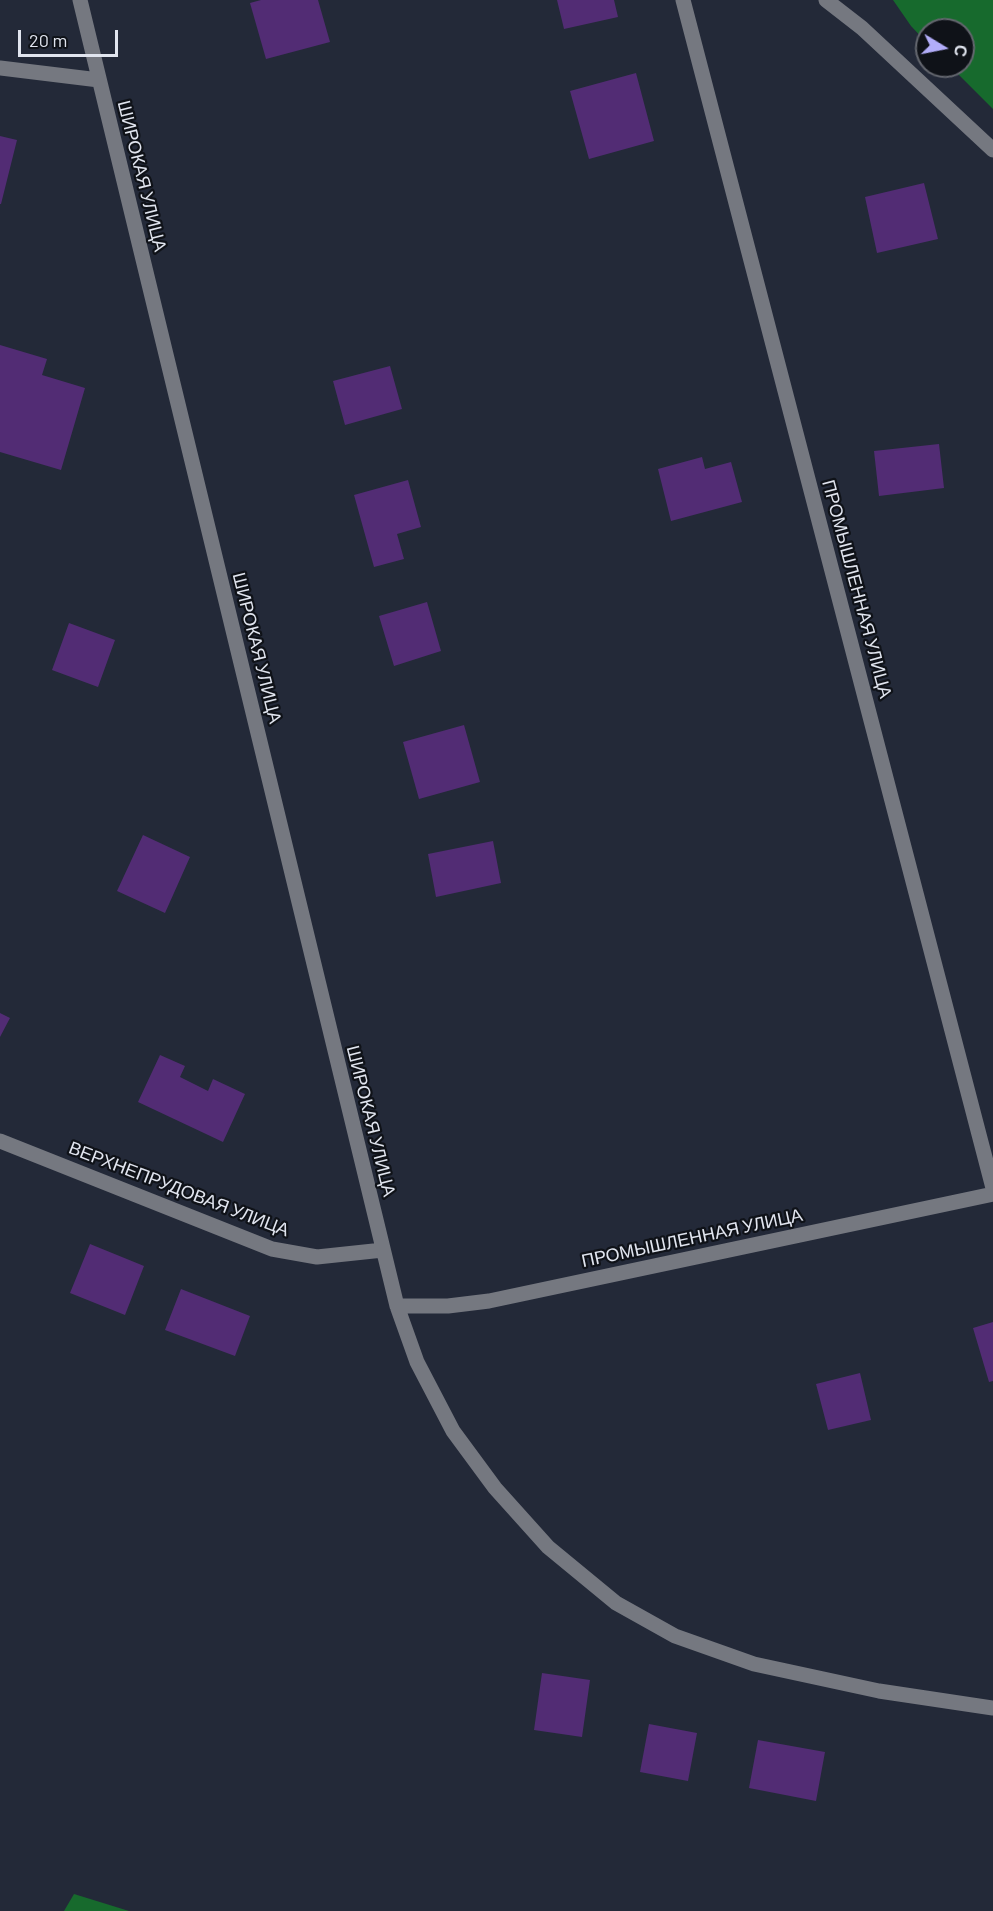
<!DOCTYPE html>
<html>
<head>
<meta charset="utf-8">
<style>
	body { margin:0 }
	#map { position:relative; width:993px; height:1911px; overflow:hidden; background:#232938; font-family:Barlow,sans-serif }
	canvas { display:block }
	.north { position:absolute; left:915px; top:18px; width:60px; height:60px; box-sizing:border-box; background:#0f1218; border:2px solid #63666e; border-radius:50%; rotate:100deg; font-size:16px; font-weight:700; line-height:24px; text-align:center; color:#e1e5ef }
	.north::after { content:''; display:block; margin:auto; width:21px; height:27px; background:#b2adf9; clip-path:polygon(50% 0,100% 100%,50% 72%,0 100%) }
	.scale { position:absolute; left:18px; top:30px; width:100px; height:27px; box-sizing:border-box; border:3px solid #e1e5ef; border-top:0; padding-left:8px; font-size:18px; line-height:21px; white-space:nowrap; color:#e1e5ef; -webkit-text-stroke:4px #0f1218; paint-order:stroke }
</style>
</head>
<body>
<div id="map">
<canvas width="993" height="1911"></canvas>
<div class="north">С</div>
<div class="scale">20 m</div>
</div>
<script>
const g = document.querySelector('canvas').getContext('2d');
g.lineJoin = 'round';
function paint(path, color) { g.fillStyle = color; g.fill(path, 'evenodd'); }
const poly = rows => new Path2D(rows.map(r => 'M' + r).join(''));
function stroke(path, color, width, dash) { g.strokeStyle = color; g.lineWidth = width; g.lineCap = dash ? 'butt' : 'round'; g.setLineDash(dash || []); g.stroke(path); }
function drawText(font, color, halo, rows, align = 'center') {
  g.font = font + ' Barlow,sans-serif'; g.lineWidth = 4.5; g.setLineDash([]); g.textBaseline = 'middle'; g.strokeStyle = halo; g.fillStyle = color; for (const [text, x, y, turn = 0] of rows) {
    g.save(); g.translate(x, y); g.rotate((+turn || 0) * Math.PI / 180); g.textAlign = isNaN(turn) ? turn : align; if (halo) g.strokeText(text, 0, 0); g.fillText(text, 0, 0); g.restore();
  }
}
const forest = poly([
	[893,0,993,0,993,109,950,66,963,66,963,30,927,30,927,43,911,26],
	[74,1894,129,1911,64,1911]
]);
const building = poly([
	[261,0,318,0,330,42,266,59,250,3],
	[557,0,614,0,618,17,564,29],
	[636,73,654,141,589,159,570,91],
	[0,136,17,140,1,204,0,204],
	[924,183,938,239,877,253,865,197],
	[0,345,47,359,42,375,85,388,61,470,0,452],
	[390,366,402,409,345,425,333,381],
	[939,444,944,488,879,496,874,451],
	[702,457,705,469,731,462,742,502,671,521,658,469],
	[408,480,421,527,397,534,404,559,374,567,354,495],
	[427,602,441,651,394,666,379,616],
	[69,623,115,640,98,687,52,670],
	[464,725,480,782,419,799,403,742],
	[143,835,190,857,165,913,117,891],
	[493,841,501,883,436,897,428,854],
	[0,1013,10,1018,0,1037],
	[160,1055,185,1066,180,1077,208,1091,213,1079,245,1094,223,1142,138,1102],
	[90,1244,144,1266,125,1315,70,1293],
	[181,1289,250,1316,235,1356,165,1330],
	[993,1322,993,1381,989,1382,973,1328],
	[860,1373,871,1420,828,1430,816,1384],
	[542,1673,590,1680,582,1737,534,1730],
	[649,1724,697,1733,688,1781,640,1772],
	[758,1740,825,1752,816,1801,749,1788]
]);
const minor = poly([
	[80,0,397,1306,417,1362,453,1431,495,1488,548,1547,616,1603,675,1636,754,1664,879,1691,993,1708],
	[683,0,993,1188],
	[826,0,862,28,993,150],
	[0,68,99,80],
	[0,1141,272,1249,317,1257,383,1250],
	[397,1306,448,1306,489,1301,993,1194]
]);
const streetNames = [
	["ШИРОКАЯ УЛИЦА",142,176,76],
	["ПРОМЫШЛЕННАЯ УЛИЦА",857,589,75],
	["ШИРОКАЯ УЛИЦА",257,648,76],
	["ШИРОКАЯ УЛИЦА",371,1121,76],
	["ВЕРХНЕПРУДОВАЯ УЛИЦА",179,1189,21],
	["ПРОМЫШЛЕННАЯ УЛИЦА",692,1238,-12]
];
paint(forest, '#176a2d');
paint(building, '#522c74');
stroke(minor, '#757880', 15);
drawText('18px', '#e1e5ef', '#0f1218', streetNames);
</script>
</body>
</html>
